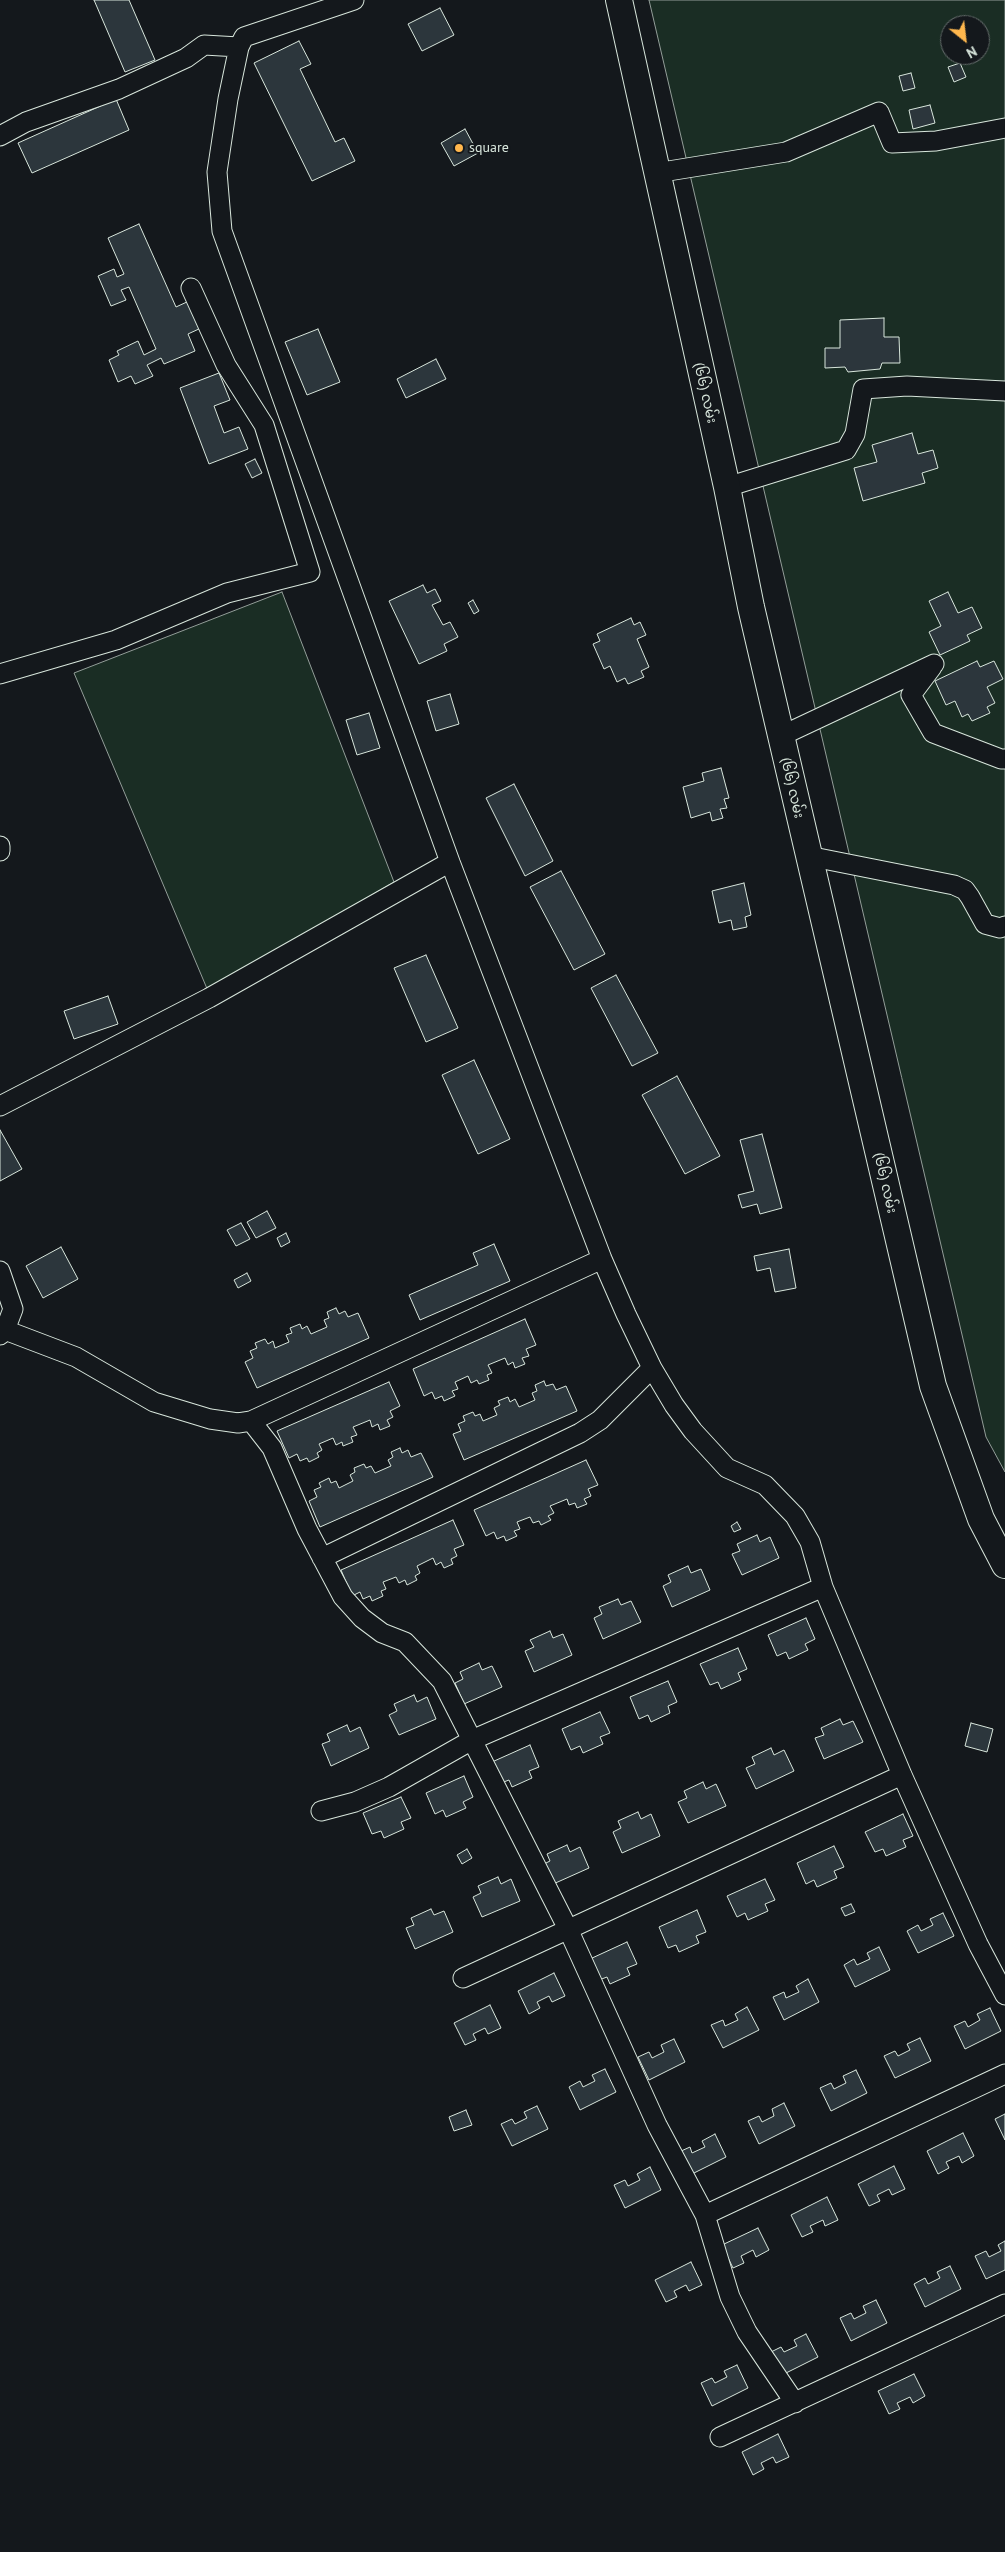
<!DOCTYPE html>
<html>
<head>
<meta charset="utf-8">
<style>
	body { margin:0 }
	#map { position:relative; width:1005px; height:2552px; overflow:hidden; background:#14181c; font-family:"PT Sans",sans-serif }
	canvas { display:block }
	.north { position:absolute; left:940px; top:15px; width:50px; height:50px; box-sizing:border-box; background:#14181c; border:1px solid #626a69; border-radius:50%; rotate:151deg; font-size:14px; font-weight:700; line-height:20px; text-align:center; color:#d8e6dc }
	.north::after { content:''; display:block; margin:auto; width:18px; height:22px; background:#ffb74d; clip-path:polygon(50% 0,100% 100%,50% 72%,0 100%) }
</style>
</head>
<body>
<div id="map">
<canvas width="1005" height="2552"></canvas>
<div class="north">N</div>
</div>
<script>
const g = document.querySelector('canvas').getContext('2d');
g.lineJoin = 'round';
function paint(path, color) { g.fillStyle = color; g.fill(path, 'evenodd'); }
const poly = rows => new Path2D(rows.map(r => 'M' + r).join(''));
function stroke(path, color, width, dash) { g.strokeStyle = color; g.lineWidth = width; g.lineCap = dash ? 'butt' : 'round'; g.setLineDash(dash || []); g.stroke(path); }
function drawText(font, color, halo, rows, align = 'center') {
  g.font = font + ' "PT Sans","Noto Sans Myanmar",sans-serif'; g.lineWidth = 4; g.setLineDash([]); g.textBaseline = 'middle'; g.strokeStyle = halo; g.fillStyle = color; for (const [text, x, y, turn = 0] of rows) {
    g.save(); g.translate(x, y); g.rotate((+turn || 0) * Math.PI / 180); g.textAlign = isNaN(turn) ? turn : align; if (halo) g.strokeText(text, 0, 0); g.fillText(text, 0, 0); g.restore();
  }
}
const green = poly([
	[649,0,1005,0,1005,1472,986,1437,649,0],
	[950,25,980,25,980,55,950,55,950,25],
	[282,592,394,882,208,991,74,673,282,592]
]);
const building = poly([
	[94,0,129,0,155,60,125,72,94,0],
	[440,8,454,35,422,51,408,24,440,8],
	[299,41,311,64,300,69,335,142,344,138,355,161,312,181,254,63,299,41],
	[960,63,966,77,954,82,948,67,960,63],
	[911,73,915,88,903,91,899,76,911,73],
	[116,99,129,130,32,173,18,143,116,99],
	[930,105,935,123,913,129,909,110,930,105],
	[465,129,478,153,454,166,441,143,465,129],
	[139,224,176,307,189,301,201,328,188,334,195,351,164,364,161,358,147,365,153,376,135,384,131,376,118,382,109,360,119,355,117,351,138,341,144,355,156,349,129,287,121,290,126,300,111,306,98,276,114,269,117,277,124,274,108,238,139,224],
	[884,318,884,337,899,337,900,363,882,363,880,369,848,372,845,367,825,368,825,348,840,348,840,320,884,318],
	[318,329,340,382,307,395,285,342,318,329],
	[436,359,446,379,406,398,397,379,436,359],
	[219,373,230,400,214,406,224,433,239,427,248,449,209,464,180,388,219,373],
	[912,433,918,454,933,450,938,468,922,473,925,483,863,501,854,468,877,462,872,445,912,433],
	[255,459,262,473,252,478,245,464,255,459],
	[423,585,427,593,435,589,441,601,432,605,443,625,450,622,458,637,444,644,447,651,419,664,389,601,423,585],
	[948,592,958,613,972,607,982,628,967,635,970,641,940,655,929,632,941,626,929,601,948,592],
	[473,600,479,611,474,614,468,603,473,600],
	[631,618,634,625,640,622,646,635,637,639,649,667,641,671,644,677,628,684,625,678,617,682,610,666,604,669,593,644,600,641,597,634,631,618],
	[977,661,980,667,994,661,1003,679,987,687,995,703,987,707,990,713,972,721,968,714,962,717,955,701,946,705,935,681,977,661],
	[450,694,459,724,436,731,427,701,450,694],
	[369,713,380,748,357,755,346,720,369,713],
	[721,768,729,798,724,799,727,808,720,809,723,818,712,821,710,812,691,818,683,787,704,781,702,773,721,768],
	[514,784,553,861,525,876,486,798,514,784],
	[561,871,605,954,574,970,530,887,561,871],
	[744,883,751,915,745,917,747,927,733,930,731,920,719,923,712,891,744,883],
	[426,955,458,1028,426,1042,394,968,426,955],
	[616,975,658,1053,632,1066,591,988,616,975],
	[108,996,118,1024,74,1039,64,1011,108,996],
	[474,1060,510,1139,478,1154,442,1075,474,1060],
	[677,1076,720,1156,685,1174,642,1095,677,1076],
	[0,1130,22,1169,0,1181,0,1130],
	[762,1134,782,1208,760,1214,757,1204,742,1208,738,1195,754,1191,740,1140,762,1134],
	[267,1211,276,1228,256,1238,247,1222,267,1211],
	[241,1223,250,1239,236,1246,227,1230,241,1223],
	[286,1233,290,1242,281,1247,277,1238,286,1233],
	[494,1244,510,1281,420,1320,409,1295,478,1265,473,1253,494,1244],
	[61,1247,78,1279,43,1298,26,1266,61,1247],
	[789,1249,796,1288,775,1292,770,1268,757,1271,754,1256,789,1249],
	[247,1273,251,1281,238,1288,234,1280,247,1273],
	[336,1308,339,1314,345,1311,348,1317,358,1313,369,1338,257,1388,245,1362,253,1358,250,1351,257,1348,255,1343,265,1339,268,1344,273,1341,275,1348,289,1342,286,1335,292,1333,290,1328,300,1324,302,1329,307,1326,311,1334,327,1327,324,1320,329,1318,327,1312,336,1308],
	[525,1319,536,1345,526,1349,529,1356,522,1358,525,1364,515,1368,513,1362,508,1365,505,1358,488,1365,492,1373,487,1375,489,1380,479,1384,477,1380,471,1383,468,1376,455,1382,458,1389,452,1391,455,1396,444,1401,442,1396,435,1399,432,1392,424,1396,413,1369,525,1319],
	[544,1381,546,1386,553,1384,556,1390,566,1386,577,1411,464,1460,453,1434,461,1431,458,1424,465,1421,463,1416,473,1412,475,1416,480,1414,483,1421,497,1415,494,1408,500,1405,498,1401,508,1397,510,1402,515,1399,519,1407,535,1400,532,1393,537,1391,535,1385,544,1381],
	[389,1382,400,1406,390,1411,393,1417,387,1420,390,1426,380,1430,378,1424,372,1427,370,1420,353,1427,357,1435,351,1437,353,1442,343,1446,342,1442,336,1445,333,1438,319,1444,322,1450,317,1453,319,1457,309,1462,307,1458,300,1461,297,1454,289,1458,277,1431,389,1382],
	[400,1448,402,1453,408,1450,411,1457,421,1453,433,1477,320,1527,309,1501,317,1497,314,1490,321,1487,319,1483,329,1478,331,1483,336,1481,339,1488,353,1481,350,1475,355,1472,354,1468,364,1464,366,1468,371,1466,375,1473,391,1466,388,1460,393,1457,391,1452,400,1448],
	[586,1460,598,1485,588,1489,591,1496,584,1499,587,1504,577,1508,575,1503,569,1505,567,1499,550,1506,554,1513,548,1516,551,1520,541,1525,539,1521,533,1523,530,1517,517,1522,520,1529,514,1531,517,1536,506,1541,504,1536,497,1539,494,1532,486,1536,474,1510,586,1460],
	[453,1520,464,1545,454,1549,457,1556,451,1559,453,1564,444,1568,441,1562,436,1565,433,1558,417,1566,420,1573,415,1576,417,1580,407,1585,405,1580,399,1583,396,1577,383,1582,386,1589,381,1591,383,1596,372,1601,370,1596,363,1599,360,1592,352,1596,341,1570,453,1520],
	[737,1522,741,1529,734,1532,731,1526,737,1522],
	[757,1535,760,1542,770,1537,779,1558,742,1575,732,1554,740,1551,737,1544,757,1535],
	[688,1566,691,1573,701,1569,710,1590,672,1607,663,1586,671,1582,668,1575,688,1566],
	[618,1599,621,1605,631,1601,641,1622,603,1639,594,1618,602,1614,599,1607,618,1599],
	[806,1618,815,1639,805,1644,808,1650,789,1659,786,1652,777,1656,768,1635,806,1618],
	[550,1631,553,1638,563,1634,572,1655,534,1672,525,1651,534,1647,530,1640,550,1631],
	[738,1648,747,1669,738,1673,741,1680,721,1689,718,1682,710,1685,700,1664,738,1648],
	[479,1663,482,1670,492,1666,502,1687,464,1704,455,1683,463,1679,460,1672,479,1663],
	[668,1681,677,1702,668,1706,670,1713,651,1722,648,1715,639,1719,630,1697,668,1681],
	[414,1695,417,1702,427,1697,436,1719,399,1735,389,1715,397,1711,394,1704,414,1695],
	[600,1712,610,1733,600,1737,603,1744,583,1753,580,1746,571,1750,562,1729,600,1712],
	[840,1719,843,1725,853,1721,863,1742,824,1759,815,1738,824,1735,821,1728,840,1719],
	[971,1723,993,1729,987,1752,965,1746,971,1723],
	[347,1725,350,1732,360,1727,369,1748,331,1766,322,1744,330,1741,327,1734,347,1725],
	[530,1745,539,1767,529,1771,532,1778,512,1787,509,1780,501,1783,492,1762,530,1745],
	[771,1748,774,1755,784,1750,794,1771,756,1789,746,1768,755,1764,752,1757,771,1748],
	[464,1776,473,1797,463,1802,466,1808,446,1817,443,1810,435,1814,426,1793,464,1776],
	[703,1782,706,1789,716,1784,726,1806,688,1823,678,1802,687,1798,684,1791,703,1782],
	[401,1797,411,1818,401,1822,404,1829,384,1838,381,1831,372,1834,363,1813,401,1797],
	[638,1812,641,1819,651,1814,660,1836,622,1853,613,1832,621,1828,618,1821,638,1812],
	[903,1814,913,1836,903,1840,906,1847,886,1856,883,1849,875,1852,865,1832,903,1814],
	[567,1845,570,1852,580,1847,589,1868,551,1885,542,1865,550,1861,547,1854,567,1845],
	[834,1846,844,1867,834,1871,837,1878,817,1887,814,1880,806,1884,797,1863,834,1846],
	[467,1849,472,1858,462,1864,457,1855,467,1849],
	[498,1877,501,1884,511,1879,520,1901,482,1917,473,1897,481,1893,478,1886,498,1877],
	[765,1879,775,1900,765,1904,768,1911,748,1920,745,1913,737,1917,727,1896,765,1879],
	[851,1904,855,1912,845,1916,841,1908,851,1904],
	[431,1909,434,1915,444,1911,453,1932,415,1949,406,1928,414,1925,411,1918,431,1909],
	[697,1910,706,1932,696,1936,699,1943,679,1952,676,1945,668,1948,659,1927,697,1910],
	[943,1913,954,1936,918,1953,907,1931,918,1925,921,1931,933,1925,930,1919,943,1913],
	[627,1942,637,1964,627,1968,630,1975,610,1984,607,1977,599,1980,590,1959,627,1942],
	[879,1947,890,1970,855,1987,844,1965,854,1959,857,1965,870,1959,867,1953,879,1947],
	[554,1973,565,1996,552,2002,549,1996,537,2002,540,2008,529,2014,518,1991,554,1973],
	[808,1979,819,2002,784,2020,773,1997,784,1992,786,1998,799,1992,796,1986,808,1979],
	[490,2005,501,2028,488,2034,485,2028,473,2034,476,2040,465,2045,454,2023,490,2005],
	[747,2007,759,2030,723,2048,711,2025,723,2020,725,2026,738,2020,735,2014,747,2007],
	[990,2008,1001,2031,965,2049,954,2026,965,2021,968,2027,980,2020,977,2014,990,2008],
	[920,2038,931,2061,895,2078,884,2056,895,2051,898,2056,910,2050,907,2044,920,2038],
	[674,2039,685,2062,649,2080,638,2057,649,2052,652,2058,664,2052,661,2045,674,2039],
	[605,2069,616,2092,580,2110,569,2087,580,2081,583,2087,595,2081,592,2075,605,2069],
	[856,2070,867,2093,831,2111,820,2088,831,2083,834,2089,846,2083,843,2076,856,2070],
	[784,2103,795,2126,759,2144,748,2121,759,2116,762,2122,774,2116,772,2109,784,2103],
	[537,2106,548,2129,512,2146,501,2124,512,2119,515,2124,527,2118,524,2112,537,2106],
	[466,2110,472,2125,454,2131,449,2117,466,2110],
	[1005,2114,1005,2140,995,2119,1005,2114],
	[963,2133,974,2156,962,2163,959,2156,946,2162,949,2168,938,2174,927,2151,963,2133],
	[715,2134,726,2157,690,2175,679,2152,690,2147,692,2153,705,2147,702,2141,715,2134],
	[894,2166,905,2189,892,2195,889,2189,877,2195,880,2201,869,2206,858,2184,894,2166],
	[650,2167,661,2190,625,2208,614,2185,625,2180,628,2186,640,2180,637,2174,650,2167],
	[827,2197,838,2220,825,2226,823,2220,810,2226,813,2232,802,2237,791,2215,827,2197],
	[758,2228,769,2250,756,2257,753,2250,741,2256,744,2263,733,2268,722,2245,758,2228],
	[1005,2241,1005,2270,986,2279,975,2256,986,2251,989,2257,1001,2251,998,2245,1005,2241],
	[691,2262,702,2285,689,2291,686,2285,674,2291,677,2297,666,2302,655,2280,691,2262],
	[950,2266,961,2289,925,2307,914,2284,925,2278,928,2284,940,2278,937,2272,950,2266],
	[876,2300,887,2323,851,2341,840,2318,851,2313,854,2319,866,2313,863,2306,876,2300],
	[806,2334,818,2357,782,2375,771,2352,781,2347,784,2352,797,2346,794,2340,806,2334],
	[737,2365,748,2388,712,2406,701,2383,712,2378,715,2383,727,2377,724,2371,737,2365],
	[914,2374,925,2396,913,2403,910,2397,897,2403,900,2409,889,2414,878,2391,914,2374],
	[778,2434,789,2457,776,2463,773,2457,761,2463,764,2469,753,2475,742,2452,778,2434]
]);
const street = poly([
	[354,0,244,37,239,47,228,99,217,172,222,231,450,862,602,1259,626,1314,652,1368,674,1405,693,1431,727,1468,765,1485,795,1516,810,1542,823,1587,902,1775,978,1944,1005,1995],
	[0,136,26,122,119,89,186,58,204,45,239,47],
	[656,173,786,152,879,112,892,143,936,141,1005,128],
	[727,487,846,450,855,434,863,389,907,386,1005,391],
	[932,667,911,695,933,733,1001,759,1005,759],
	[0,674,116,640,227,593,310,572,264,425,226,365,191,288],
	[781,736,934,664],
	[0,846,0,851],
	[808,856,954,885,965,890,970,897,985,924,1000,928,1005,926],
	[0,1106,209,998,450,862],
	[0,1271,13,1309,5,1330,0,1335],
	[5,1330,76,1357,154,1402,210,1419,238,1423,251,1421,272,1448,307,1529,343,1597,362,1618,382,1633,405,1642,442,1681,568,1929,657,2125,705,2215,1005,2074],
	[251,1421,602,1259],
	[322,1558,580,1433,600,1420,652,1368],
	[321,1811,355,1802,389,1787,472,1740,823,1587],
	[463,1978,902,1775],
	[705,2215,730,2297,747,2332,795,2403],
	[720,2437,1005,2304]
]);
const secondary = poly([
	[619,0,727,487,751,607,933,1386,981,1519,1005,1565]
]);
const markers = [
	[459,148,5,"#ffb74d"]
];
const poiNames = [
	["square",469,148]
];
const streetNames = [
	["(၆၆) လမ်း",705,393,77],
	["(၆၆) လမ်း",792,788,77],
	["(၆၆) လမ်း",885,1183,77]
];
paint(green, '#1a2d24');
stroke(green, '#939e99', 1);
paint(building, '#2c363c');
stroke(building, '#d8e6dc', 1);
stroke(street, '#d8e6dc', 21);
stroke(secondary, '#d8e6dc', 28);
stroke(street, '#14181c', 19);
stroke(secondary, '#14181c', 26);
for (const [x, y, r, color] of markers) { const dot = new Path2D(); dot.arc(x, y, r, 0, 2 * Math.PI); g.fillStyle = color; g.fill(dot); stroke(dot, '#14181c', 2); }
drawText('14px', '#d8e6dc', '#14181c', poiNames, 'left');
drawText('14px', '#d8e6dc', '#14181c', streetNames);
</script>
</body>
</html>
